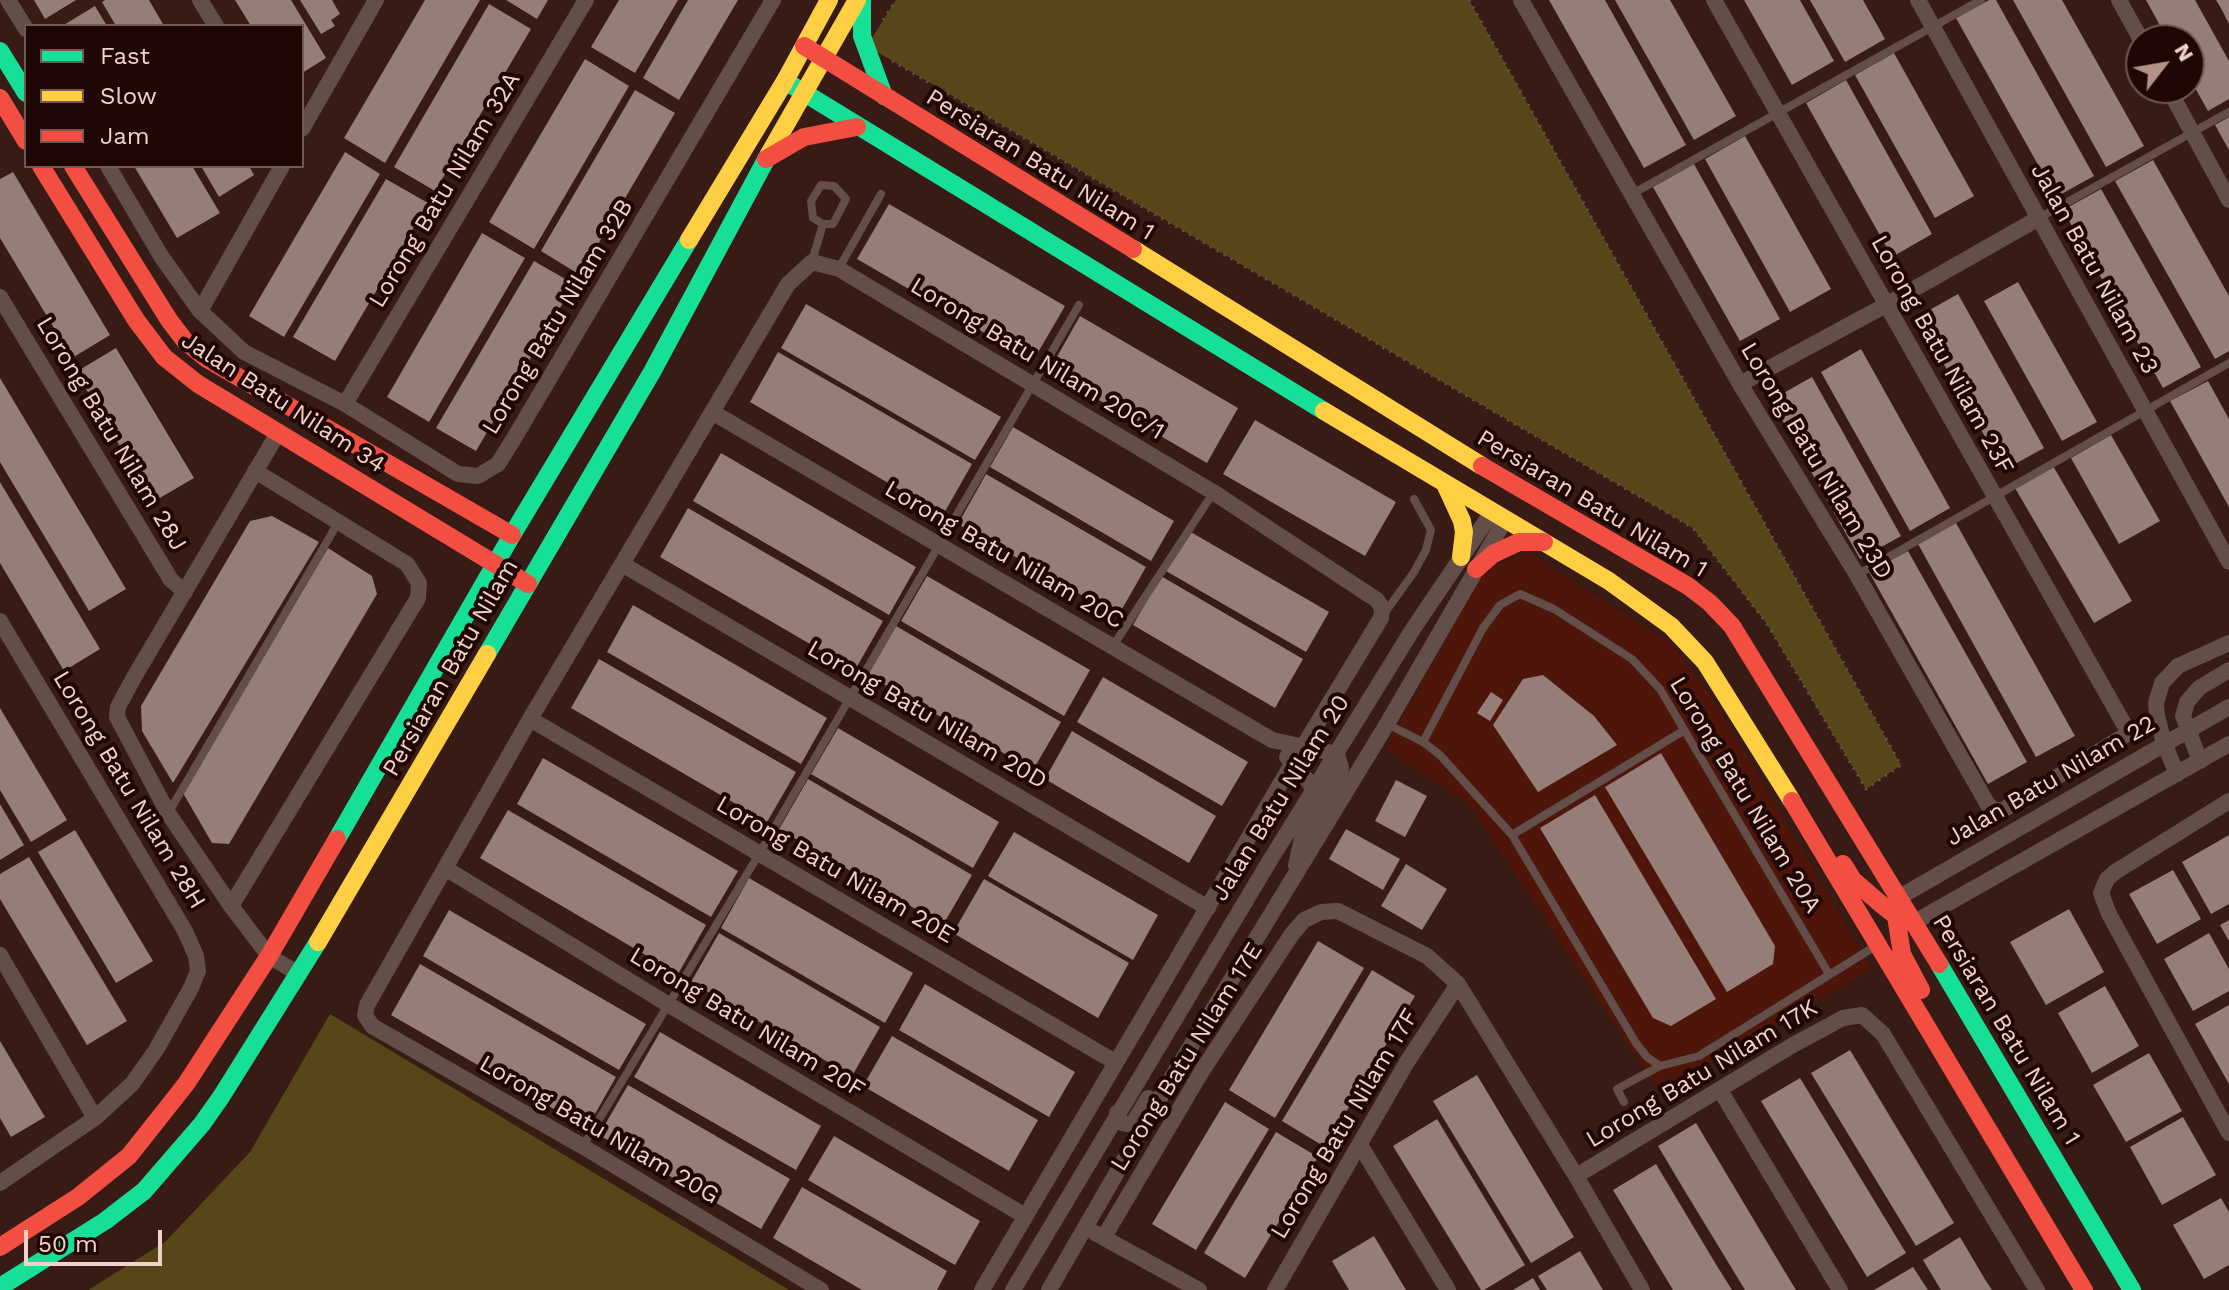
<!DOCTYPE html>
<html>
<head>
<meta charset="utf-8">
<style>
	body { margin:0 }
	#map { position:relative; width:2229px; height:1290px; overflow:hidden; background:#381b15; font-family:"Work Sans",sans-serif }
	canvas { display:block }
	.legend { position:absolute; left:24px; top:24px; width:280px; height:144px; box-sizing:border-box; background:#1e0704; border:2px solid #745852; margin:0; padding:10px 14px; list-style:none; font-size:24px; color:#f4d1c8 }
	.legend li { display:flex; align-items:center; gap:16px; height:40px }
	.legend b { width:40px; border:2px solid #745852 }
	.north { position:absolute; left:2125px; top:24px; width:80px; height:80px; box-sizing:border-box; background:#1e0704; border:2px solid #745852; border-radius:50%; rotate:59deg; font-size:22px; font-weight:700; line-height:32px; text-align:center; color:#f4d1c8 }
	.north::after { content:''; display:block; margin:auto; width:28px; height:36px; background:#b29189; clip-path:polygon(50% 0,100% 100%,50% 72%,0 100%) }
	.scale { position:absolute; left:24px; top:1230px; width:138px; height:36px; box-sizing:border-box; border:4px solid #f4d1c8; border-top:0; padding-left:10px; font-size:24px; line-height:28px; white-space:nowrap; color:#f4d1c8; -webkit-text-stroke:6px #1e0704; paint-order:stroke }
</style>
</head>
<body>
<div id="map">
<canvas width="2229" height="1290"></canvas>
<ul class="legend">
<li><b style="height:10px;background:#16e098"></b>Fast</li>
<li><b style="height:10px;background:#ffcf43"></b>Slow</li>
<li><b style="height:10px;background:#f24e42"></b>Jam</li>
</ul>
<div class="north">N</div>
<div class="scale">50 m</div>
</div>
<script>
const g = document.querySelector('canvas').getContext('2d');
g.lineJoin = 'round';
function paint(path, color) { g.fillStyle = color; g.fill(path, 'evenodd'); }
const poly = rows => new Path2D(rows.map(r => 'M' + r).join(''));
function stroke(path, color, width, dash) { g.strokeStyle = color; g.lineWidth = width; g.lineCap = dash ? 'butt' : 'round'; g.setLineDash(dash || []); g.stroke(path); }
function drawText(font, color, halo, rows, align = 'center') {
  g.font = font + ' "Work Sans",sans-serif'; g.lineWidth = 8; g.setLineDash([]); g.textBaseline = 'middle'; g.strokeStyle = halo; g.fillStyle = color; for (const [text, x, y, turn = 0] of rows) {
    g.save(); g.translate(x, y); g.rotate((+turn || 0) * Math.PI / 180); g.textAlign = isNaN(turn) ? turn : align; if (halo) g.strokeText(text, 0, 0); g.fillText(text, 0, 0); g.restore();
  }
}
const built = poly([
	[1527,551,1672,644,1717,705,1872,969,1660,1093,1469,804,1386,749,1481,574]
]);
const green = poly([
	[896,0,1469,0,1901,765,1866,789,1767,624,1693,528,867,46],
	[330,1014,789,1290,88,1290,165,1242,250,1152]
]);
const building = poly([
	[34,0,76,0,45,19],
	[105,0,149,0,164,26,116,26,102,2],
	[235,0,291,0,326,58,302,73,302,26,251,26],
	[300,0,332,0,340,14,331,20,335,26,321,34],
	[425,0,480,0,385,163,344,138],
	[506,0,548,0,537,19],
	[619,0,678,0,635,73,591,47],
	[688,0,738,0,679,100,643,78],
	[1549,0,1605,0,1686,145,1644,168],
	[1615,0,1670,0,1736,116,1694,140],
	[1744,0,1800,0,1834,61,1792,85],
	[1810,0,1863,0,1885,39,1845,62],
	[1989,0,1996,0,2094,176,2056,197,1956,18],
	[2013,0,2062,0,2144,146,2106,167],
	[2146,0,2195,0,2229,61,2229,99,2208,111,2189,77,2189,40,2168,40],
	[2216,0,2229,0,2229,24,2222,10],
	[489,4,531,29,435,191,394,167],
	[95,6,107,26,62,26],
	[1894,53,1974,196,1935,218,1855,75],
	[585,59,629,86,534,249,489,222],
	[1846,80,1932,234,1892,257,1806,103],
	[635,90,675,113,580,275,541,251],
	[2229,117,2229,150,2215,125],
	[1745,136,1831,289,1790,312,1705,159],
	[345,152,380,174,284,337,249,316],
	[2153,160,2229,296,2229,351,2215,359,2115,181],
	[1694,164,1780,319,1740,341,1653,187],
	[134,166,192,166,220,213,177,238],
	[201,166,249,166,254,175,219,197],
	[13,172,110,335,72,358,0,238,0,179],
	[386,179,428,203,335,361,293,337],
	[2101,189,2201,367,2163,388,2063,210],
	[889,204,1065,306,1033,361,857,259],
	[482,233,525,258,429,422,387,397],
	[534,261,574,284,476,451,436,428],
	[2018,282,2097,422,2062,441,1984,301],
	[1958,294,2044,448,2004,470,1917,317],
	[806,304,1001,417,975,460,781,348],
	[1080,316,1238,408,1207,463,1049,371],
	[116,348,194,478,153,502,76,372],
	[1861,349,1950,508,1910,531,1821,372],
	[778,352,972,464,943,515,750,402],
	[1812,377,1901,536,1860,559,1771,400],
	[0,378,126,589,89,611,0,462],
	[2208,381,2229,419,2229,507,2170,401],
	[1255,420,1396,502,1365,556,1223,474],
	[1013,427,1174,521,1151,561,990,467],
	[2111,435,2160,521,2119,544,2071,458],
	[721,453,916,567,889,615,693,501],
	[2053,466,2132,601,2094,623,2015,488],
	[986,474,1146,567,1118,616,958,524],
	[0,482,100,649,64,671,0,563],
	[688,508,883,621,855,670,660,557],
	[272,516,319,542,173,783,142,731,141,706,250,521],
	[1956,523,2075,736,2036,757,1918,544],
	[1189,531,1329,612,1306,652,1166,571],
	[328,548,372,576,377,594,229,844,212,843,183,793],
	[1908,551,2027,762,1988,784,1869,572],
	[927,576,1090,670,1064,716,901,621],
	[1161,576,1303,659,1275,708,1133,625],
	[633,605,827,718,801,764,607,652],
	[896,626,1061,722,1033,770,868,675],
	[599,659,796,772,767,822,571,708],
	[1543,675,1594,716,1617,745,1538,792,1493,725,1523,679],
	[1103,677,1248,762,1222,806,1077,722],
	[1491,692,1503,700,1490,721,1477,713],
	[0,708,67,820,31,842,0,790],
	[838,728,999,822,973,868,811,774],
	[1072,731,1216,816,1189,863,1045,779],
	[1661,753,1775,946,1773,964,1727,992,1605,787],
	[543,758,738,871,711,917,517,804],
	[808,779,972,875,943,925,779,829],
	[1396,780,1427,796,1405,837,1375,821],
	[1595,795,1716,999,1671,1026,1653,1018,1540,828],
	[0,804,24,845,0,860],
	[508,810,706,925,678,974,480,858],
	[1346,829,1400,859,1383,890,1329,859],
	[75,830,153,961,116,983,38,852],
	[1014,832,1158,915,1133,960,988,876],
	[2229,835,2229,904,2211,914,2182,862],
	[29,857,127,1021,87,1045,0,899,0,874],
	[1406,864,1447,889,1422,930,1381,906],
	[2173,870,2201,919,2157,944,2129,894],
	[749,878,913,973,885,1023,721,928],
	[984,879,1129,963,1098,1018,953,933],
	[2069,909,2104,972,2046,1005,2010,942],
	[449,910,646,1024,619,1070,423,956],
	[2229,920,2229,941,2220,925],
	[719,933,880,1027,852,1076,691,982],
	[2209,933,2229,969,2229,991,2193,1011,2164,959],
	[1318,941,1364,968,1275,1118,1229,1090],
	[420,964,616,1077,587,1128,391,1015],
	[1372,970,1415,996,1325,1147,1282,1121],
	[925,984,1075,1072,1049,1117,899,1030],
	[2105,986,2139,1046,2092,1073,2058,1013],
	[2229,1005,2229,1084,2195,1024],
	[660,1032,821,1126,796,1170,634,1077],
	[892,1036,1038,1120,1009,1171,863,1086],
	[0,1041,45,1117,11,1137,0,1118],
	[1850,1050,1954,1223,1916,1246,1811,1073],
	[2149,1053,2182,1111,2126,1142,2093,1085],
	[1477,1075,1574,1237,1531,1263,1433,1101],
	[1800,1078,1906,1253,1867,1277,1761,1101],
	[628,1085,790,1179,761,1229,599,1135],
	[1225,1102,1269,1129,1196,1250,1152,1224],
	[2183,1117,2216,1175,2162,1205,2130,1147],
	[1437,1119,1525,1265,1484,1290,1481,1290,1393,1146],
	[1696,1123,1773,1252,1796,1290,1745,1290,1683,1188,1658,1146],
	[1276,1132,1318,1157,1245,1278,1204,1253],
	[834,1136,980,1221,955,1265,808,1180],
	[1656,1164,1717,1266,1732,1290,1673,1290,1613,1190],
	[802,1187,947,1271,937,1290,862,1290,773,1238],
	[2221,1198,2229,1212,2229,1265,2204,1279,2173,1225],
	[1374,1236,1400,1280,1406,1290,1349,1290,1332,1261],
	[1960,1237,1986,1281,1992,1290,1941,1290,1923,1260],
	[1580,1251,1603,1290,1547,1290,1538,1276],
	[1913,1267,1928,1290,1874,1290],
	[1533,1278,1540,1290,1513,1290]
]);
const path = poly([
	[883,20,896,0],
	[892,61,1693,528,1767,624,1866,789,1901,765,1469,0]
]);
const lane = poly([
	[1632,194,1981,0],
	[2039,218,2229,112],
	[812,261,823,224,813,218,811,201,821,185,834,186,846,199,833,224,823,224],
	[839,268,881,194],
	[1857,575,2229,363],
	[1384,614,1414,572,1426,550,1431,530,1414,499],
	[1113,646,1213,493],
	[1387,724,1423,742,1440,755,1512,835,1636,1043,1647,1057,1660,1066,1699,1056,1874,947],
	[1423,742,1483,628,1500,605,1520,594,1554,609,1632,659,1660,689,1829,974],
	[169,812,339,521],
	[1512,835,1683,731],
	[1624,1102,1617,1089,1660,1066],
	[583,1146,759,854,1079,305]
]);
const street = poly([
	[8,0,26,29],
	[200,0,216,26],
	[1521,0,1740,384,1857,575,1988,805,1994,810,2003,810,2129,733,1714,0],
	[1918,0,2229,562],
	[2119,0,2141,40],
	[2168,88,2229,200],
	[302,129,376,0],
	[108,166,161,256,200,311,244,352,345,404,458,474,478,476,498,464,516,435,773,0],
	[0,297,171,580,185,592],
	[200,311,282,166],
	[1740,384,1886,305,2039,218],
	[345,404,586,0],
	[712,412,1272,740,1337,754,1341,768,1339,774,1303,834,1296,865],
	[278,433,133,679,118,707,117,717,168,813,231,906,269,956,299,974],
	[622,564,1208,908],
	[0,621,185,931,196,956,198,971,191,988,156,1050,132,1084,95,1118,0,1183],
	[530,719,1115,1062],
	[1287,757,1315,789],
	[2200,761,2183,716,2187,702,2199,688,2229,670],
	[2177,774,2164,743,2157,716,2156,703,2162,683,2178,666,2229,643],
	[2229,801,2115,872,2107,879,2101,893,2109,914,2229,1133],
	[445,868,669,1005,1025,1216],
	[1898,898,2229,707],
	[231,906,418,598,419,583,407,564,255,471],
	[1913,923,2229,744],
	[0,955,95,1118],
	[1720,1090,1840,1290],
	[1117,1113,1122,1123,1132,1125,1148,1098],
	[1360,1145,1448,1290],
	[1576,1176,1793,1045,1843,1018,1862,1015,1883,1034,2037,1290],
	[1095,1233,1199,1290],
	[1104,1237,1202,1071,1292,934,1304,920,1321,912,1338,911,1427,956,1458,984,1576,1176,1642,1290],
	[821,1290,582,1146,372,1026,365,1015,367,1005,530,719,788,284,812,262,839,269,1213,492,1377,600,1382,608,1381,618,1303,747],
	[982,1290,1292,764],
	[1013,1290,1269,862,1413,629,1492,512],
	[1049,1290,1172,1077,1387,724,1505,520],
	[1275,1290,1407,1062,1458,984]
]);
const fast = poly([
	[862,0,862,36,884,96],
	[0,51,26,93],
	[785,81,1324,411],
	[487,654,652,372,769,154],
	[337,839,512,535,689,240],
	[1939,964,2132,1290],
	[0,1287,105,1221,144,1191,202,1124,221,1097,318,942]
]);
const slow = poly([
	[769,154,857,0],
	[689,240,785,81,829,0],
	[1133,249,1482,466],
	[1324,411,1609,581,1671,626,1705,662,1792,801],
	[1445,484,1462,521,1464,532,1461,557],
	[318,942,487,654]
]);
const jam = poly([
	[804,46,1133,249],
	[0,98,26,141],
	[766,159,804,137,857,127],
	[41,166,136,320,164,357,198,384,528,584],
	[73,166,169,320,185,341,207,359,512,535],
	[1482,466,1688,586,1710,603,1732,626,1939,964],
	[1476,569,1493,554,1519,542,1544,542],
	[1792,801,2084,1290],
	[1843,864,1853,880,1882,905,1896,916,1911,922],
	[1897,904,1896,916,1902,954,1921,990],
	[0,1247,78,1197,129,1156,186,1084,269,956,337,839]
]);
const streetNames = [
	["Persiaran Batu Nilam 1",1040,165,32],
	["Lorong Batu Nilam 32A",445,190,-59],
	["Jalan Batu Nilam 23",2094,269,61],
	["Lorong Batu Nilam 32B",558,317,-59],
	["Lorong Batu Nilam 23F",1942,355,61],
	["Lorong Batu Nilam 20C/1",1037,359,31],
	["Jalan Batu Nilam 34",283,403,33],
	["Lorong Batu Nilam 28J",111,434,59],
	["Lorong Batu Nilam 23D",1816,461,59],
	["Persiaran Batu Nilam 1",1592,504,31],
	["Lorong Batu Nilam 20C",1004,555,30],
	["Persiaran Batu Nilam",451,668,-60],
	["Lorong Batu Nilam 20D",927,715,30],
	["Jalan Batu Nilam 22",2051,781,-30],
	["Lorong Batu Nilam 28H",129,790,59],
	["Lorong Batu Nilam 20A",1745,795,59],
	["Jalan Batu Nilam 20",1281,798,-58],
	["Lorong Batu Nilam 20E",835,870,30],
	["Lorong Batu Nilam 20F",747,1023,31],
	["Persiaran Batu Nilam 1",2006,1030,59],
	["Lorong Batu Nilam 17E",1187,1057,-58],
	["Lorong Batu Nilam 17K",1702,1074,-31],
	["Lorong Batu Nilam 17F",1345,1124,-59],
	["Lorong Batu Nilam 20G",599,1130,30]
];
paint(built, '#4e160a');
paint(green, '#564618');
paint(building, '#957d78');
stroke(path, '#65514b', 3, [2, 6]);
stroke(lane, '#644e49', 8);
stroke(street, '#644e49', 16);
stroke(fast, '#16e098', 18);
stroke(slow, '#ffcf43', 18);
stroke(jam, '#f24e42', 18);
drawText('24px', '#f4d1c8', '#1e0704', streetNames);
</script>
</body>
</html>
